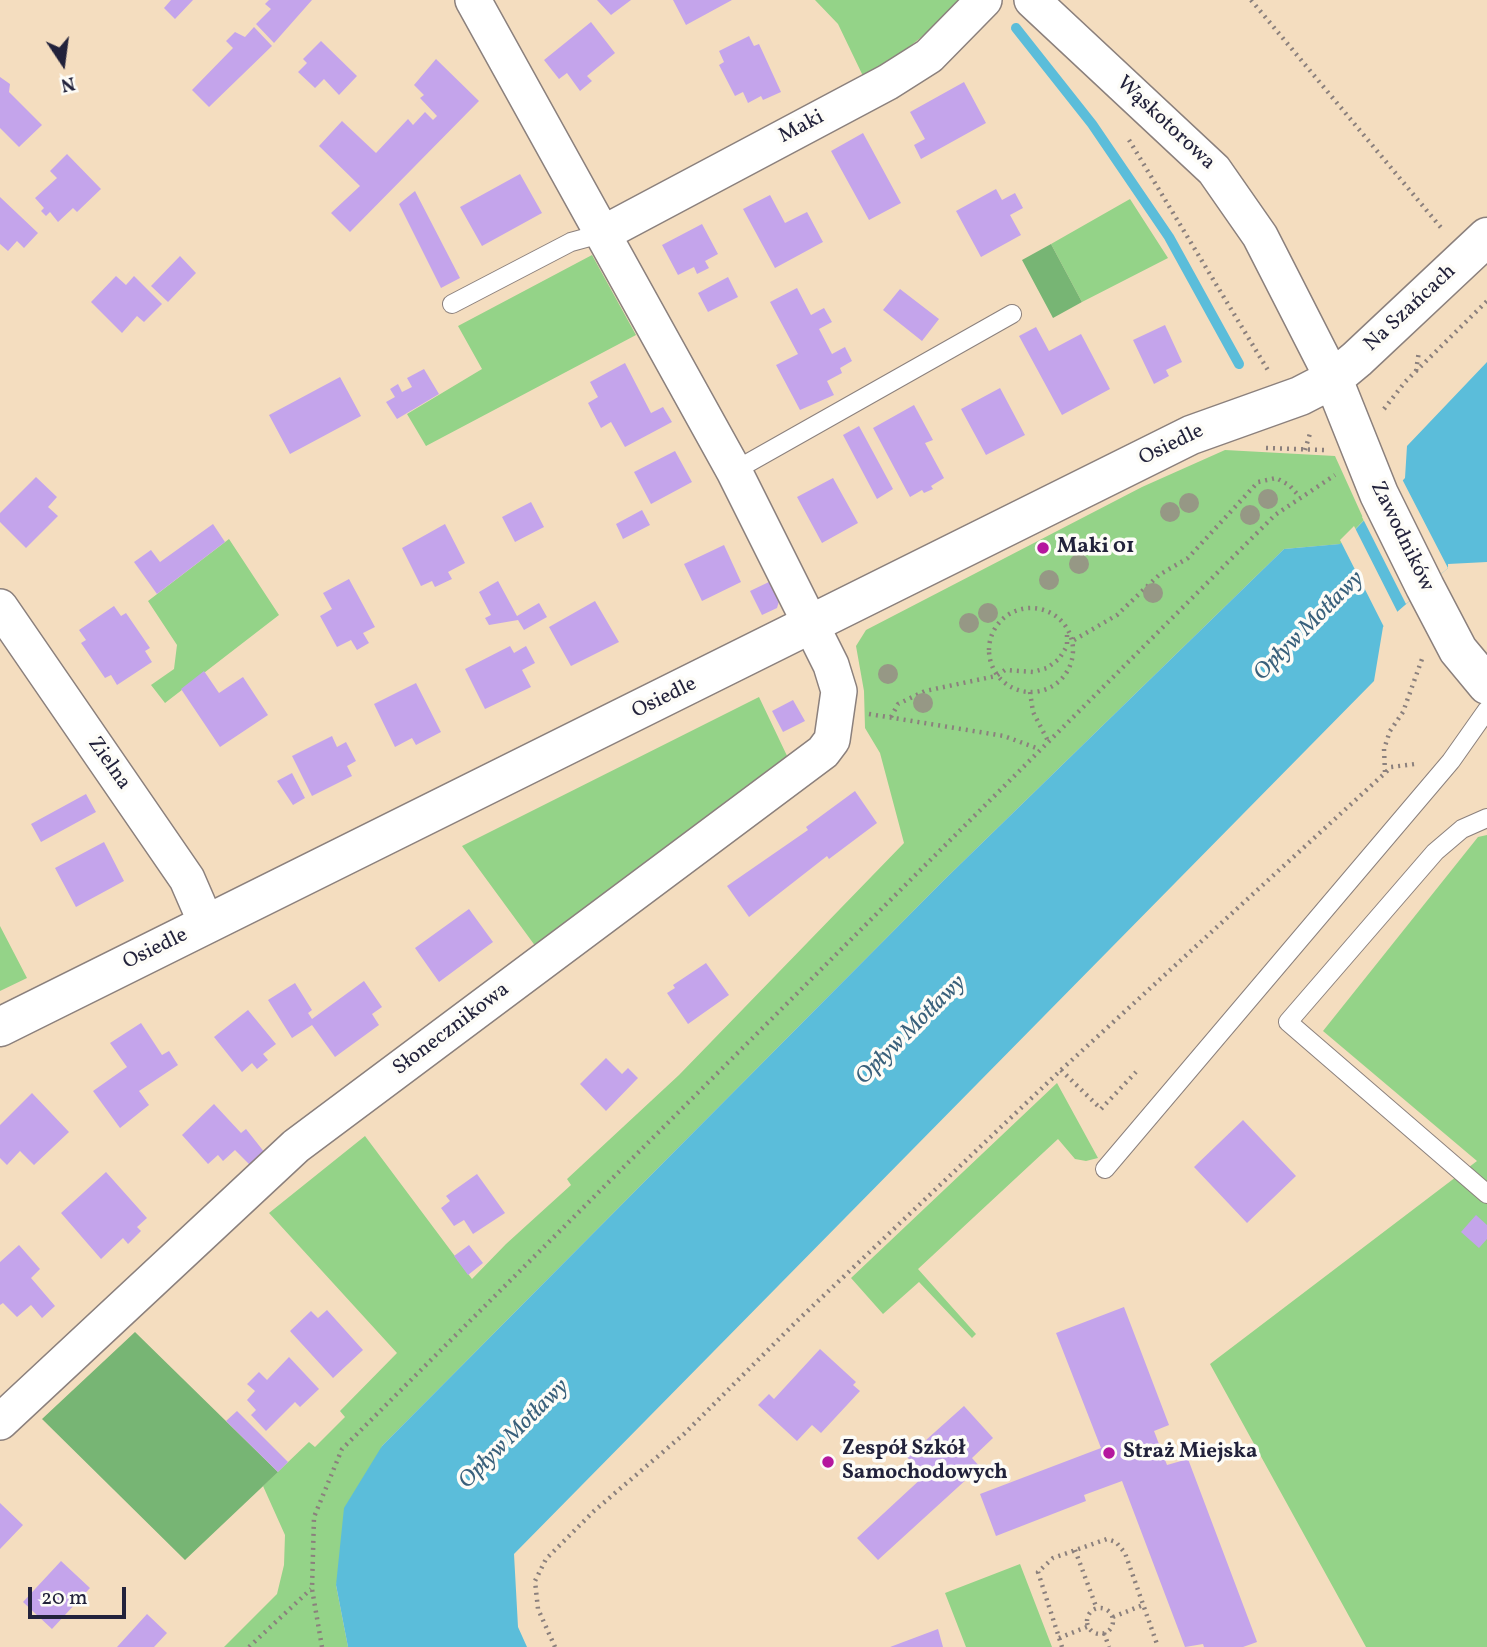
<!DOCTYPE html>
<html>
<head>
<meta charset="utf-8">
<style>
	body { margin:0 }
	#map { position:relative; width:1487px; height:1647px; overflow:hidden; background:#f4ddbf; font-family:Vollkorn,serif }
	canvas { display:block }
	.north { position:absolute; left:28px; top:28px; width:70px; height:70px; -webkit-text-stroke:5px #fdfcf7; paint-order:stroke; rotate:167deg; font-size:19px; font-weight:700; line-height:28px; text-align:center; color:#22223b }
	.north::after { content:''; display:block; margin:auto; width:24px; height:32px; background:#22223b; clip-path:polygon(50% 0,100% 100%,50% 72%,0 100%) }
	.scale { position:absolute; left:28px; top:1587px; width:98px; height:32px; box-sizing:border-box; border:4px solid #22223b; border-top:0; padding-left:9px; font-size:21px; line-height:24px; white-space:nowrap; color:#22223b; -webkit-text-stroke:5px #fdfcf7; paint-order:stroke }
</style>
</head>
<body>
<div id="map">
<canvas width="1487" height="1647"></canvas>
<div class="north">N</div>
<div class="scale">20 m</div>
</div>
<script>
const g = document.querySelector('canvas').getContext('2d');
g.lineJoin = 'round';
function paint(path, color) { g.fillStyle = color; g.fill(path, 'evenodd'); }
const poly = rows => new Path2D(rows.map(r => 'M' + r).join(''));
function stroke(path, color, width, dash) { g.strokeStyle = color; g.lineWidth = width; g.lineCap = dash ? 'butt' : 'round'; g.setLineDash(dash || []); g.stroke(path); }
function drawText(font, color, halo, rows, align = 'center') {
  g.font = font + ' Vollkorn,serif'; g.lineWidth = 7; g.setLineDash([]); g.textBaseline = 'middle'; g.strokeStyle = halo; g.fillStyle = color; for (const [text, x, y, turn = 0] of rows) {
    g.save(); g.translate(x, y); g.rotate((+turn || 0) * Math.PI / 180); g.textAlign = isNaN(turn) ? turn : align; if (halo) g.strokeText(text, 0, 0); g.fillText(text, 0, 0); g.restore();
  }
}
const green = poly([
	[815,0,967,0,898,56,863,76,838,24],
	[1130,199,1168,258,1082,302,1051,244],
	[592,255,636,335,426,446,407,414,482,369,458,326],
	[1225,450,1335,456,1364,520,1341,544,1284,549,943,881,382,1446,336,1585,348,1647,224,1647,277,1594,284,1565,285,1535,263,1486,309,1442,315,1447,345,1417,340,1411,397,1353,269,1213,365,1136,472,1279,506,1244,571,1185,567,1179,679,1075,904,843,880,753,865,728,864,691,856,646,866,630,1142,487],
	[229,539,279,615,165,703,151,685,174,669,177,645,148,601],
	[759,697,789,760,536,947,462,846],
	[1487,835,1487,1647,1366,1647,1210,1364,1477,1161,1323,1031,1478,837],
	[0,926,27,978,0,991],
	[1057,1083,1098,1158,1086,1161,1075,1159,1058,1139,918,1269,976,1334,972,1338,919,1282,883,1314,851,1278],
	[1020,1564,1052,1647,966,1647,945,1593]
]);
const forest = poly([
	[1051,244,1082,302,1053,318,1022,260],
	[135,1332,278,1472,185,1560,42,1419]
]);
const water = poly([
	[1487,362,1487,562,1448,564,1448,568,1397,612,1383,627,1374,681,514,1554,518,1627,527,1647,348,1647,336,1585,344,1508,382,1446,943,881,1284,549,1340,544,1348,537,1405,478,1407,446]
]);
const pier = poly([
	[1401,477,1448,568,1406,604,1362,517],
	[1354,526,1399,615,1385,629,1340,540]
]);
const stream = poly([
	[1016,28,1092,124,1169,237,1239,364]
]);
const building = poly([
	[171,0,193,0,175,19,164,8],
	[269,0,312,0,274,43,256,24,271,9,265,4],
	[597,0,631,0,611,15],
	[673,0,732,0,686,25],
	[591,22,615,53,587,76,592,81,580,91,567,73,559,79,544,60],
	[254,27,272,46,209,107,192,90,233,48,226,41,235,32,245,37],
	[749,36,754,46,759,44,781,92,763,100,761,96,748,103,743,92,735,96,719,65,724,62,719,51],
	[321,41,357,76,339,95,324,79,315,88,298,72,307,63,303,59],
	[436,59,479,101,350,232,331,213,360,186,319,146,342,121,376,153,408,119,413,125,425,112,433,120,437,116,420,98,424,95,414,85],
	[0,77,10,84,9,92,42,125,19,147,0,128],
	[964,82,986,123,921,159,914,145,925,139,910,112],
	[863,133,901,203,869,220,831,151],
	[67,154,101,189,77,212,73,208,58,222,50,212,46,216,41,211,44,208,35,198,57,178,50,171],
	[520,174,542,213,482,246,460,207],
	[996,189,1002,200,1015,193,1023,208,1010,215,1021,235,981,257,956,211],
	[415,191,460,278,441,288,399,204],
	[770,195,785,223,807,212,823,242,775,268,743,209],
	[0,197,38,233,24,248,17,241,8,251,0,244],
	[702,224,718,254,705,261,709,268,697,274,694,267,678,275,662,245],
	[180,256,196,273,168,302,151,286],
	[116,276,126,285,134,276,162,304,144,322,137,316,122,333,91,302],
	[728,277,738,297,708,312,698,293],
	[797,288,811,315,824,308,832,322,819,329,832,354,845,347,852,361,840,368,842,373,827,381,834,395,800,410,776,365,798,354,770,302],
	[900,289,939,319,922,341,883,310],
	[1165,325,1182,362,1166,370,1169,376,1154,384,1133,340],
	[1036,327,1049,351,1081,334,1110,389,1062,415,1019,336],
	[625,363,651,413,663,407,672,422,625,447,611,422,601,428,588,403,598,397,590,382],
	[424,369,439,394,397,419,386,402,395,397,390,389,398,384,402,392,412,387,407,378],
	[340,377,361,416,290,454,269,415],
	[1000,388,1025,435,986,455,961,409],
	[914,405,933,440,925,443,944,478,931,486,933,489,924,493,922,490,910,497,873,428],
	[859,426,893,489,877,499,843,435],
	[675,451,692,482,651,504,634,472],
	[36,477,57,497,48,507,58,516,26,548,0,522,0,513],
	[833,478,858,523,822,543,797,497],
	[531,502,544,527,515,542,502,517],
	[642,510,650,525,623,539,616,524],
	[213,524,225,542,157,594,134,562,151,550,160,562],
	[445,524,465,563,448,572,452,579,435,587,432,581,421,586,402,548],
	[724,545,741,582,702,601,684,564],
	[349,579,375,627,363,633,369,643,357,650,351,640,337,647,320,616,332,609,323,593],
	[498,581,517,616,539,603,547,617,524,630,518,620,489,625,485,618,491,615,479,592],
	[771,581,780,598,777,608,762,615,750,591],
	[595,601,619,642,571,666,549,627],
	[114,606,121,616,126,613,150,648,145,651,152,662,117,685,111,675,105,678,81,643,86,640,79,630],
	[510,646,514,653,526,646,535,663,522,670,531,687,485,709,465,669],
	[204,671,219,693,243,677,268,715,220,747,181,689],
	[416,683,441,732,416,745,412,738,395,747,374,704],
	[793,700,805,721,783,732,772,711],
	[332,736,337,747,346,742,356,761,347,766,352,776,312,796,292,756],
	[292,773,305,798,293,805,277,781],
	[855,791,877,823,829,859,827,856,749,917,727,886,808,830,806,827],
	[86,794,96,812,41,842,31,824],
	[104,842,124,881,76,907,55,868],
	[469,909,493,942,439,982,415,948],
	[706,963,729,995,688,1024,667,993,675,988,673,985],
	[364,981,382,1007,372,1014,379,1025,335,1057,312,1025,292,1038,268,1000,295,983,312,1010,308,1013,312,1019],
	[248,1010,276,1044,263,1054,268,1060,257,1069,252,1063,242,1072,214,1037],
	[141,1023,162,1055,169,1051,178,1065,139,1091,149,1105,120,1128,93,1091,127,1067,110,1043],
	[606,1058,622,1074,628,1068,638,1078,606,1111,580,1084],
	[32,1093,69,1132,34,1165,20,1151,7,1165,0,1158,0,1125],
	[214,1104,241,1133,246,1129,265,1153,250,1165,235,1150,223,1161,218,1155,208,1164,182,1135],
	[1243,1120,1296,1176,1247,1223,1194,1167],
	[106,1172,147,1218,137,1227,141,1231,128,1244,123,1238,101,1259,61,1213],
	[477,1174,505,1213,473,1234,464,1220,454,1226,441,1208,450,1201,446,1196],
	[1476,1215,1487,1225,1487,1239,1479,1248,1461,1232],
	[19,1245,40,1269,31,1278,55,1306,42,1318,31,1305,17,1317,3,1303,0,1305,0,1262],
	[469,1245,483,1263,468,1275,454,1256],
	[1124,1307,1169,1425,1154,1431,1167,1465,1188,1459,1256,1639,1257,1642,1243,1647,1204,1647,1203,1644,1185,1647,1122,1481,1084,1495,1086,1501,996,1536,980,1494,1101,1448,1056,1333],
	[327,1310,363,1350,333,1378,290,1331,311,1311,318,1318],
	[820,1349,856,1382,853,1385,860,1391,821,1433,812,1425,797,1441,758,1405,769,1394,774,1399],
	[289,1357,319,1389,300,1407,295,1402,266,1431,251,1415,256,1410,247,1400,255,1391,247,1384,259,1372,267,1380],
	[964,1406,993,1438,972,1458,980,1467,878,1560,857,1538,924,1476,907,1457],
	[237,1411,288,1462,278,1472,226,1421],
	[0,1503,23,1525,0,1549],
	[61,1561,90,1588,52,1629,23,1602],
	[147,1614,167,1633,154,1647,117,1647],
	[938,1629,943,1647,890,1647]
]);
const path = poly([
	[1251,0,1443,230],
	[1129,140,1269,372],
	[1416,371,1419,351],
	[1384,409,1405,382,1487,301],
	[1266,448,1324,450],
	[1305,450,1311,430],
	'989 650a42 42 0 1 1 84 0a42 42 0 1 1-84 0Z',
	[1074,640,1117,615,1159,575,1188,558,1258,482,1276,478,1289,485,1300,497],
	[1030,692,1033,712,1048,741],
	[869,714,1004,736,1039,749],
	[891,717,898,704,925,691,996,676,1005,670,1033,672,1047,668,1059,659,1067,646,1067,631],
	[1385,772,1384,749,1390,731,1403,712,1422,659],
	[1061,1070,1101,1109,1136,1072],
	[1075,1550,1097,1609],
	'1087 1621a13 13 0 1 1 26 0a13 13 0 1 1-26 0Z',
	[1113,1617,1143,1605],
	[1104,1633,1109,1647],
	[1059,1638,1089,1626],
	[249,1647,311,1589],
	[322,1647,312,1589,314,1517,342,1449,1275,515,1335,475],
	[555,1647,538,1609,535,1581,546,1559,594,1511,684,1434,797,1321,1061,1070,1385,773,1391,767,1415,764],
	[1062,1647,1038,1572,1053,1558,1107,1539,1116,1542,1125,1553,1158,1647]
]);
const service = poly([
	[452,304,571,242,604,233],
	[734,471,1012,314],
	[1487,818,1462,829,1435,852,1288,1022,1487,1194],
	[1105,1169,1451,761,1487,710]
]);
const minor = poly([
	[1032,0,1214,170,1260,236,1333,379],
	[604,233,888,82,929,56,984,0],
	[0,607,187,879,207,925],
	[0,1422,296,1146,823,752,832,740,839,691,831,665,734,471,473,0]
]);
const tertiary = poly([
	[1333,379,1379,494,1425,587,1458,650,1487,685],
	[0,1027,1191,435,1300,396,1333,379,1357,359,1487,237]
]);
const trees = [
	[1268,499],
	[1189,503],
	[1170,512],
	[1250,515],
	[1079,564],
	[1049,580],
	[1153,593],
	[988,613],
	[969,623],
	[888,674],
	[923,703]
];
const markers = [
	[1043,548,7,"#b5179e"],
	[1109,1453,7,"#b5179e"],
	[828,1462,7,"#b5179e"]
];
const streetNames = [
	["Wąskotorowa",1165,124,43],
	["Maki",802,128,-28],
	["Na Szańcach",1411,309,-43],
	["Osiedle",1172,446,-26],
	["Zawodników",1401,537,64],
	["Osiedle",665,699,-26],
	["Zielna",108,764,55],
	["Osiedle",156,950,-26],
	["Słonecznikowa",452,1030,-37]
];
const poiNames = [
	["Maki 01",1057,548],
	["Zespół Szkół",842,1450],
	["Samochodowych",842,1474],
	["Straż Miejska",1123,1453]
];
const waterNames = [
	["Opływ Motławy",1310,627,-45],
	["Opływ Motławy",912,1031,-45],
	["Opływ Motławy",515,1435,-45]
];
paint(green, '#94d388');
paint(forest, '#77b574');
paint(water, '#5bbdda');
paint(pier, '#f4ddbf');
stroke(stream, '#5bbdda', 10);
paint(building, '#c4a4eb');
stroke(service, '#8b807d', 20);
stroke(minor, '#8b807d', 38);
stroke(tertiary, '#8b807d', 41);
stroke(path, '#8b807d', 4.5, [2, 5]);
stroke(service, '#fff', 18);
stroke(minor, '#fff', 35);
stroke(tertiary, '#fff', 38);
g.fillStyle = '#969885';
for (const [x, y] of trees) { g.beginPath(); g.arc(x, y, 10, 0, 2 * Math.PI); g.fill(); }
for (const [x, y, r, color] of markers) { const dot = new Path2D(); dot.arc(x, y, r, 0, 2 * Math.PI); g.fillStyle = color; g.fill(dot); stroke(dot, '#fdfcf7', 2.5); }
drawText('21px', '#22223b', '#fdfcf7', streetNames);
drawText('bold 21px', '#22223b', '#fdfcf7', poiNames, 'left');
drawText('italic 23px', '#39607b', '#fdfcf7', waterNames);
</script>
</body>
</html>
